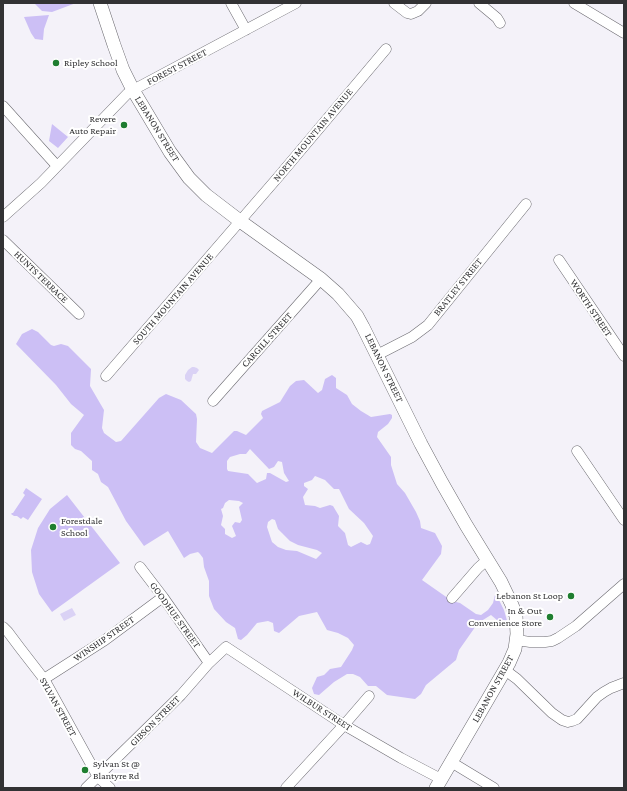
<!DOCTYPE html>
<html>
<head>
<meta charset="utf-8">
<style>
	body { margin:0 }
	#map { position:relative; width:627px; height:791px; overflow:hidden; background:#f4f2f9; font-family:"Crimson Pro",serif }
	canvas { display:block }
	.frame { position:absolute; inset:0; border:4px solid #323234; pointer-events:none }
</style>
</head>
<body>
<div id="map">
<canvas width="627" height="791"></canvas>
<div class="frame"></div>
</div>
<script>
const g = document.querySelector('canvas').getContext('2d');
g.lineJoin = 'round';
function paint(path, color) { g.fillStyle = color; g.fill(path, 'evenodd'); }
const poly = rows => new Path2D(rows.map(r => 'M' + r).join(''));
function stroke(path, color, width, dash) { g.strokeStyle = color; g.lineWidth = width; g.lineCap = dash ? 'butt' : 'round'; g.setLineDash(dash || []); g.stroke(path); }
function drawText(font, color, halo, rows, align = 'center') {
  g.font = font + ' "Crimson Pro",serif'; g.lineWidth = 4; g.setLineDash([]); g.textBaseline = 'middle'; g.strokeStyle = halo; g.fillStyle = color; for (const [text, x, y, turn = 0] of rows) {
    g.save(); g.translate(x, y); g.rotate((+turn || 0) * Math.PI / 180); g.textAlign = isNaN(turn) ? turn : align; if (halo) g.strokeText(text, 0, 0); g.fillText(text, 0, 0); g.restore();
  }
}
const green = poly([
	[34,3,76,3,52,12,42,11],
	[49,15,44,29,43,40,35,39,31,33,24,17],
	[52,124,68,137,58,148,49,141],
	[32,329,38,332,51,345,54,346,61,344,68,346,91,369,90,386,104,410,102,428,104,433,116,442,121,441,159,398,166,394,181,400,196,414,197,419,196,442,200,448,212,453,234,431,237,431,246,435,263,418,261,414,262,411,280,402,290,386,296,381,304,380,318,393,322,390,325,379,332,375,336,378,336,388,347,395,352,404,361,411,371,417,390,414,392,415,392,418,388,424,378,432,377,437,391,457,391,465,397,484,405,493,416,512,420,521,421,528,435,533,442,546,441,554,422,580,452,601,460,603,476,614,481,615,488,610,493,603,495,595,497,596,504,610,508,624,506,627,504,626,491,615,478,623,459,650,456,660,426,685,421,694,415,699,387,695,376,686,368,686,360,677,353,674,347,674,334,682,319,695,314,694,312,688,317,677,324,675,330,669,341,667,352,650,354,645,348,638,338,633,327,630,317,612,299,616,279,633,274,631,273,623,268,621,257,623,247,635,241,640,238,639,235,628,226,622,214,609,209,596,209,581,204,567,203,558,200,554,198,552,190,554,184,558,168,531,144,546,126,521,108,487,101,482,98,474,92,470,92,461,81,451,75,449,71,445,71,433,84,415,71,404,56,385,16,344,22,334],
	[250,449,269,469,274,467,278,461,282,462,284,473,289,481,286,482,270,473,267,473,266,479,257,483,248,474,228,471,227,469,227,461,230,457,240,454,246,454],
	[315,476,325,480,334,489,339,489,349,509,364,523,373,536,370,544,367,545,361,542,351,547,348,545,345,533,338,526,339,516,333,506,330,505,320,508,315,506,305,505,303,497,308,489,304,486,304,483,312,480],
	[229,500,239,501,243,503,239,507,242,520,240,523,235,522,232,526,236,536,232,538,225,534,225,529,221,525,223,516,221,509,223,508,225,503],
	[272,519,275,520,278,529,290,541,298,545,317,550,322,553,316,559,297,551,286,550,278,547,272,542,267,527,268,522],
	[26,488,42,499,28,520,23,517,21,519,17,516,14,516,11,514,12,513,13,513,25,495,23,493],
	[67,495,120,563,52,612,39,594,32,572,31,550,38,528,50,509]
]);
const water = poly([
	[192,367,194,367,197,368,199,370,196,374,193,374,191,381,189,382,187,381,185,379,185,375,188,370],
	[72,608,76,615,64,621,60,614]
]);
const minor = poly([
	[231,3,246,30],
	[394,3,407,13,411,14,418,11,426,3],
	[479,3,497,18,500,23],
	[574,3,624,33],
	[3,106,57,166],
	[3,217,41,183,127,94,133,90,296,3],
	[3,240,79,314],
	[559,260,624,356],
	[377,355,412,337,428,325,526,204],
	[106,376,279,176,386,49],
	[213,401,321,279],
	[577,451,624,520],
	[140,567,163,597,209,663],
	[452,598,478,568,487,560],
	[3,627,8,632,20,648,44,679,98,777,110,788],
	[517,640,530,642,545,642,552,641,558,638,576,626,624,584],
	[505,670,517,679,552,713,562,720,568,722,572,721,577,719,597,697,604,692,611,688,624,683],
	[44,679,105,640,163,597],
	[451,762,494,788],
	[86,788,181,695,209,663,226,647,344,725,401,758,441,779],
	[286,788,344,725,369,696]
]);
const major = poly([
	[100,3,114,45,123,70,133,90,170,152,189,178,206,195,240,221,321,279,338,294,357,316,363,327,421,444,442,483,466,525,501,582,512,605,516,616,517,634,515,649,509,663,436,788]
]);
const markers = [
	[56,63,4,"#1f7e30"],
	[124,125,4,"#1f7e30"],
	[53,527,4,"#1f7e30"],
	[571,596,4,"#1f7e30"],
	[550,617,4,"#1f7e30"],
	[85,770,4,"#1f7e30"]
];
const poiNames = [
	["Ripley School",64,63],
	["Revere",116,119,"right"],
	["Auto Repair",116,131,"right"],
	["Forestdale",61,521],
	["School",61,533],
	["Lebanon St Loop",563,596,"right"],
	["In & Out",542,611,"right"],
	["Convenience Store",542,623,"right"],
	["Sylvan St @",93,764],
	["Blantyre Rd",93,776]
];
const streetNames = [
	["FOREST STREET",177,67,-28],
	["LEBANON STREET",157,129,58],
	["NORTH MOUNTAIN AVENUE",313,135,-50],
	["HUNTS TERRACE",41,277,44],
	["BRATLEY STREET",458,287,-51],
	["SOUTH MOUNTAIN AVENUE",173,299,-49],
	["WORTH STREET",591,308,56],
	["CARGILL STREET",267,340,-48],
	["LEBANON STREET",384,368,64],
	["GOODHUE STREET",175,615,54],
	["WINSHIP STREET",104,639,-35],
	["LEBANON STREET",493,689,-61],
	["SYLVAN STREET",58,707,61],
	["WILBUR STREET",322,710,33],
	["GIBSON STREET",155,721,-45]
];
paint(green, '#ccbff5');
paint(water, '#dad2f5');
stroke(minor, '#6a696f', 11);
stroke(major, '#6a696f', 14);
stroke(minor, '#fff', 10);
stroke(major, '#fff', 13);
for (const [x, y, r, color] of markers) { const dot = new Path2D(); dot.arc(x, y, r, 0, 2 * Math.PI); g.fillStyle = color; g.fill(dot); stroke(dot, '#fff', 1.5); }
drawText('10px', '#323234', '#fff', poiNames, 'left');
drawText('10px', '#323234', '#fff', streetNames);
</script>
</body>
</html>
